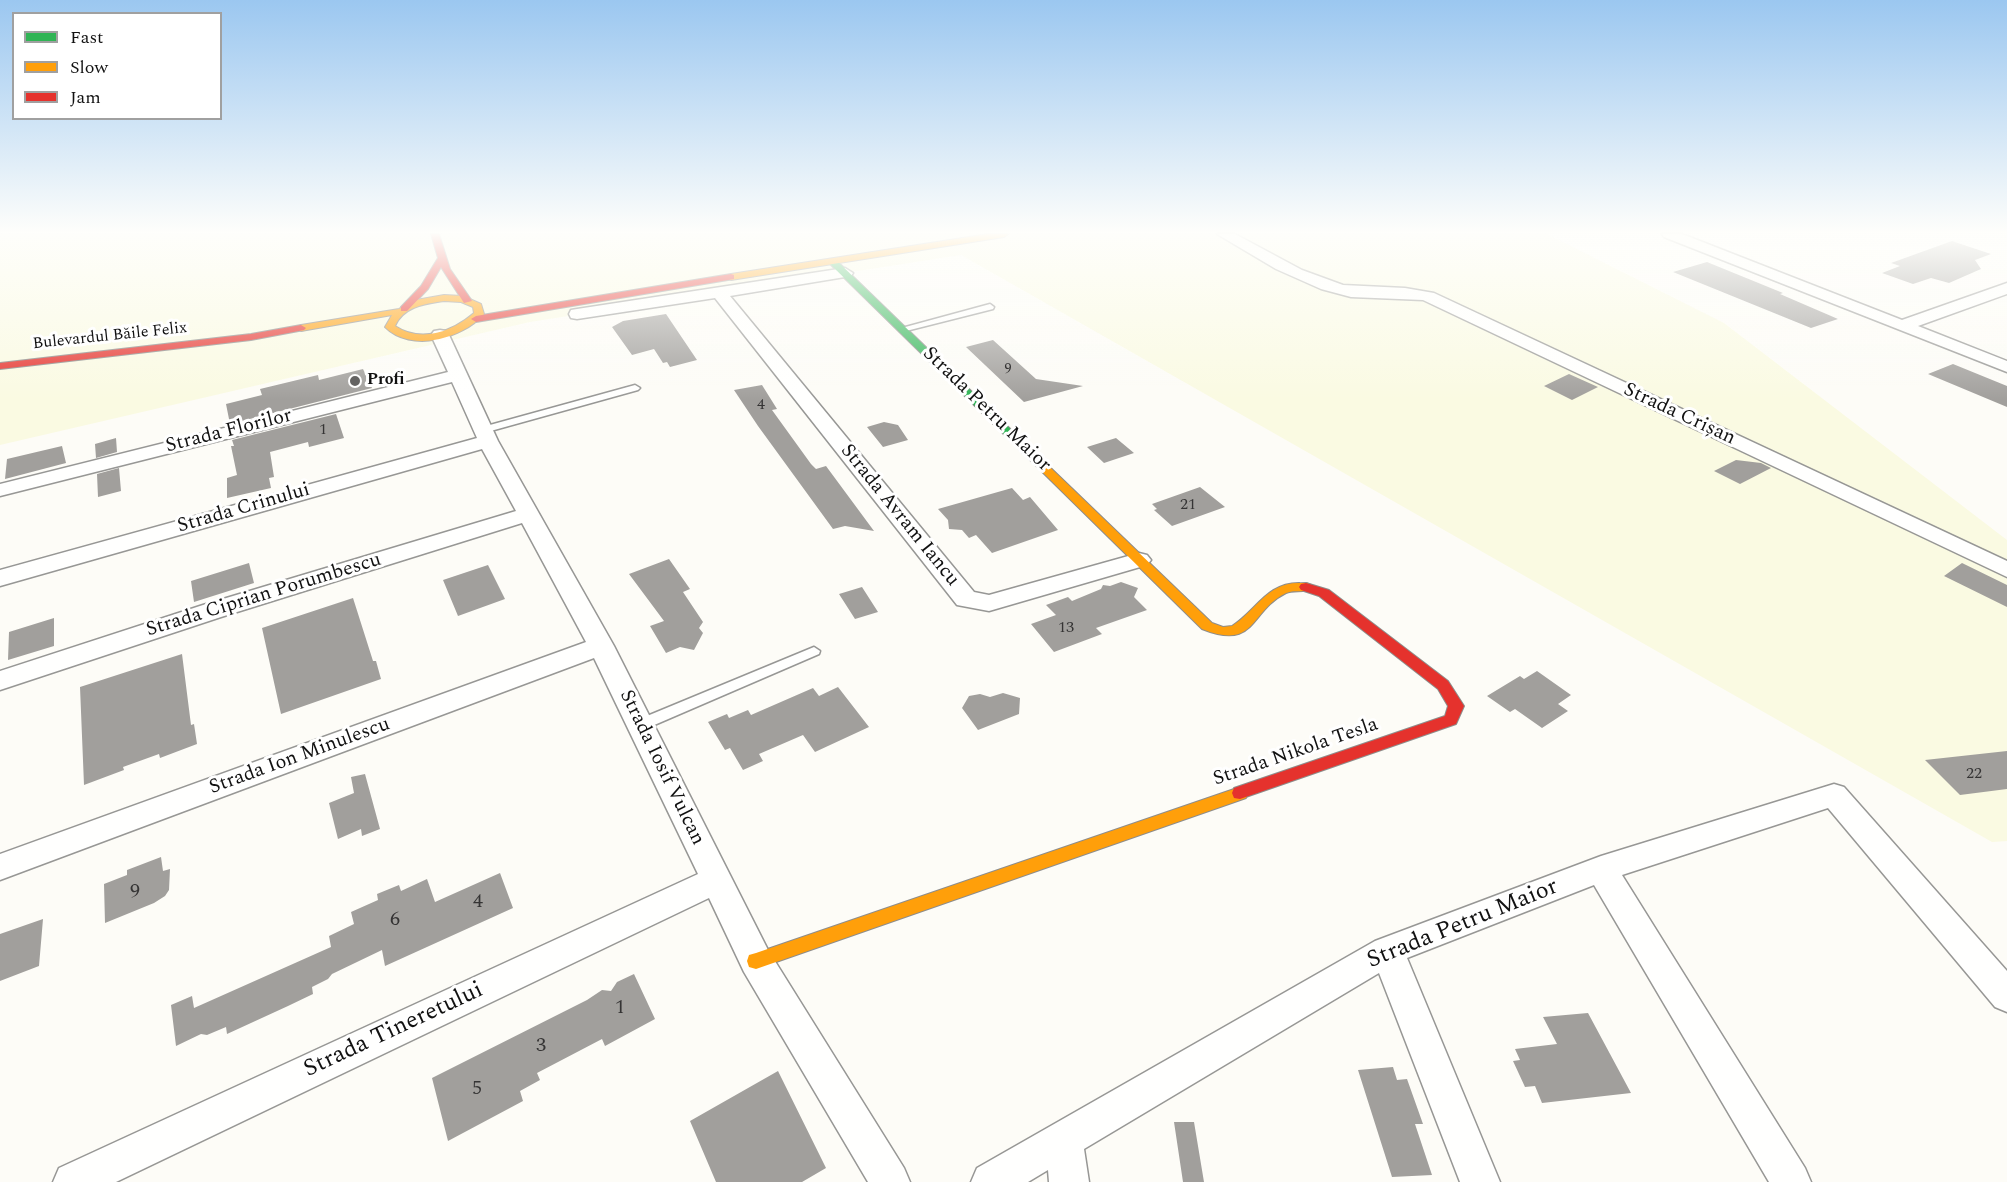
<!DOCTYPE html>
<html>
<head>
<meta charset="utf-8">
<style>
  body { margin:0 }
  #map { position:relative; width:2007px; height:1182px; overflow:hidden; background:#fdfcf7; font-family:Spectral,serif }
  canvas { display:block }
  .legend { position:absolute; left:12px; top:12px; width:210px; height:108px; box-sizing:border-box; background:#fff; border:2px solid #a0a0a0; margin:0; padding:8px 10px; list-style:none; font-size:18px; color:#111 }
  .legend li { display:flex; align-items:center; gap:12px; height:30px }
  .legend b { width:30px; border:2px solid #a0a0a0 }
</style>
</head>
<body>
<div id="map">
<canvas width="2007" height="1182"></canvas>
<ul class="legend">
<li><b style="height:8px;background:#30b455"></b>Fast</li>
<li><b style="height:8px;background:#ff9f0a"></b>Slow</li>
<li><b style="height:8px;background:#e5322d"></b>Jam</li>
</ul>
</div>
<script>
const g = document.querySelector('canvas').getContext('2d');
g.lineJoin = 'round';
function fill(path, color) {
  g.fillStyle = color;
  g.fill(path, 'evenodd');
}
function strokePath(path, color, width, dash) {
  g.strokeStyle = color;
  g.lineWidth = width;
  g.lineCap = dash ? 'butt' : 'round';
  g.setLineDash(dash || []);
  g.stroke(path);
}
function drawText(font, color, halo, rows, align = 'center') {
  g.font = font + ' Spectral,serif';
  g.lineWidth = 6;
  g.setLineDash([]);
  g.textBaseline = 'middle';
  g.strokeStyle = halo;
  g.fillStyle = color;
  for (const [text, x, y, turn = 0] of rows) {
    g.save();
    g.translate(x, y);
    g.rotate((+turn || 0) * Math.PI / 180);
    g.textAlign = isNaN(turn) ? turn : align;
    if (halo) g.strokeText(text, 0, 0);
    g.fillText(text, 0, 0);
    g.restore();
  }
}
fill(new Path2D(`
  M0,234H1547L1724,323L2007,540V841L1992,842L961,255L530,322L0,445Z`), '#fafae2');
fill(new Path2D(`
  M1952,241L1991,254L1975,260L1981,269L1949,283L1931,278L1913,284L1882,273L1900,266L1891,263Z
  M1707,262L1783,293L1780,294L1838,319L1811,328L1673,272Z
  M666,314L697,360L670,367L667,362L663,363L654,349L632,355L612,327L623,321Z
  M993,340L1036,379L1083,386L1024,402L966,347Z
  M1953,364L2007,386V407L1928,374Z
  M363,369L372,388L230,424L226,404L262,395L260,389L318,375L319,380Z
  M1569,374L1598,387L1572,400L1544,386Z
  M762,385L777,409L772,410L811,464L816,469L826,466L874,531L845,526L833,529L758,426L734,390Z
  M336,414L344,438L309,447L308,442L270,452L274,477L269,478L271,488L227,498V478L237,475L231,446H234L232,440Z
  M884,422L898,425L908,440L883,447L867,427Z
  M116,438L117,452L96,458L95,444Z
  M1116,438L1134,453L1104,463L1087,447Z
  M62,446L66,463L5,479L7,459Z
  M1736,460L1761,463L1771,468L1740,484L1714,471Z
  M119,468L121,491L98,497L97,474Z
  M1200,487L1225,507L1172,526L1154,510L1157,509L1152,504Z
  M1012,488L1023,500L1030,497L1058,530L992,553L976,535L969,538L962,530L949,529L948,520L938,509Z
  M669,559L690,589L683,592L703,622L699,628L703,633L694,650L680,647L666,653L650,626L664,621L629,574Z
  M249,563L254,583L194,602L191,581Z
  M1962,563L2007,585V607L1944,576Z
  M488,565L505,599L458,616L443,580Z
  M1121,582L1138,588L1134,597L1147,610L1096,628L1102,634L1054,652L1031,624L1056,615L1046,605L1068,597L1072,601L1101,589L1103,585L1110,586Z
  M862,587L878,612L855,619L839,594Z
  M353,598L373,661H376L381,679L281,714L262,628Z
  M54,618V646L8,660L9,632Z
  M182,654L191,725L194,724L197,744L160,758L159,754L123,767L124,770L84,785L80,687Z
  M1537,671L1571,695L1558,704L1568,711L1542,728L1515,709L1510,712L1487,696L1520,676L1524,679Z
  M838,687L869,727L815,752L803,735L759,754L763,761L743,770L730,748L725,750L708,722L727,714L729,718L748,710L751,715L813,688L819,696Z
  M1003,693L1020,698L1019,714L978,730L962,708L969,696L980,694L990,697Z
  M2007,751V789L1960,795L1925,760Z
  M365,774L380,829L362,836L361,829L338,839L329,803L354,793L351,777Z
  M161,857L163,871L170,869L169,890L165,896L154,903L105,923L104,884L127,875V870Z
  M500,873L513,908L385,966L382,950L332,974L328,979L312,987L313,994L288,1006L227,1034L226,1027L207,1035L201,1034L176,1046L171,1005L192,996L194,1008L331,947L329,936L354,924L351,912L378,900L377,894L399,885L401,891L427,879L435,902Z
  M43,919L39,966L0,981V934Z
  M634,974L655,1019L605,1046L602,1039L537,1073L540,1080L520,1091L523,1101L448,1141L432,1078L587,1000L602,990L611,991L617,982Z
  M1588,1013L1631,1093L1542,1103L1535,1086L1525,1087L1513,1061L1520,1060L1515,1049L1557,1044L1543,1017Z
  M1393,1067L1397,1080L1407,1079L1423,1124H1415L1432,1175L1392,1177L1358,1070Z
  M778,1071L826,1168L802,1182H716L690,1121Z
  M1174,1122H1194L1204,1182H1183Z`), '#a19f9c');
const lane = new Path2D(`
  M990,304L994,307L993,309L902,332L898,329Z
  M635,385L640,388L638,390L487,432H479L478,430L479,428Z
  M814,647L820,651L819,654L645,729H635L633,725L635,721Z`);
const street = new Path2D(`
  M1217,234H1235L1302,270L1343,285L1405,288L1434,293L2007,561V577L1423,300L1351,297L1321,289L1276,269Z
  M1662,234H1682L1902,320L2007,283V294L1918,326L2007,361V372L1664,237Z
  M845,268L853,273L851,276L730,296L974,592L989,595L1139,553L1147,555L1151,560L1147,565L989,611L957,605L715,298L577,319L571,318L569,314L571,310L577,309Z
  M440,330L446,331L449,335L498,441L614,646L768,950L904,1168L910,1182H868L744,972L709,898L116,1182H53L59,1168L698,874L594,658L0,880V854L586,642L522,523L221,617L0,690V671L203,605L516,511L482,449L0,586V570L477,438L452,382L0,496V484L448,372L431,335L434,331Z
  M1834,784L1844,787L2007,971V1012L1995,1007L1828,808L1622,875L1805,1168L1811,1182H1769L1594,885L1407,958L1500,1182H1460L1379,973L1084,1149L1089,1182H1049L1048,1170L1028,1182H971L977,1168L1375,941L1601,856Z`);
const fast = new Path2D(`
  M829,259H835L1032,450V454H1024L829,263Z`);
const slow = new Path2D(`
  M988,234H1008L1004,237L731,280L726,277L731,274Z
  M444,295L463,296L481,304L484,314C462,339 411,353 385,327L392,315L301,331L296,328L301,325L399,309L416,300ZM444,301L461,302L473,307L474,313C452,332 421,343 395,326C404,306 425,304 444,301Z
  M1028,449L1032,450L1212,623L1223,627L1232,626C1256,611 1267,582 1300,583C1306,583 1309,583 1313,587C1306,594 1295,589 1286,593C1249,611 1257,651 1202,629L1024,454V450Z
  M1240,787L1246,788L1248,793L1246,798L756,969L749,967L747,961L749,955L756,953Z`);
const jam = new Path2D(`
  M431,234H439L450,269L472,301L464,303L441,267L428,289L407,311H401V307L421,286L438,258Z
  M731,274L734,275V279L476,322L471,319L476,316Z
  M301,325L306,328L304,330L251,340L0,369V363L251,334Z
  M1306,583L1329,590L1448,681L1464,706L1456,724L1240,799L1234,798L1232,793L1234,788L1445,716L1448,706L1438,689L1319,596L1301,590L1299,587L1301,584Z`);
strokePath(lane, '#979795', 3);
strokePath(street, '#979795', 3);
strokePath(fast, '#8e8d8b', 2);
strokePath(slow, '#8e8d8b', 2);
strokePath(jam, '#8e8d8b', 2);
fill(lane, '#fffffe');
fill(street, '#fffffe');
fill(fast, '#30b455');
fill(slow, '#ff9f0a');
fill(jam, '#e5322d');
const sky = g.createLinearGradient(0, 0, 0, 400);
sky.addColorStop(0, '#9bc7f0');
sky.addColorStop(0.58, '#fefefb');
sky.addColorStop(1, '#fefefb00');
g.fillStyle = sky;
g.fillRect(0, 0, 2007, 400);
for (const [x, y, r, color] of [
  [355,381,6,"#646362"]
]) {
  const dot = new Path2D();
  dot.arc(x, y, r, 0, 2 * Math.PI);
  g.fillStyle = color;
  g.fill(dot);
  strokePath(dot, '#fff', 2);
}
drawText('14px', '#353434', null, [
  ["9",1008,370]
]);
drawText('16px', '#111', '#fff', [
  ["Bulevardul Băile Felix",110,337,-6]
]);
drawText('bold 16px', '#111', '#fff', [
  ["Profi",367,381]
], 'left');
drawText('16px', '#353434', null, [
  ["4",761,406],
  ["1",323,431],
  ["21",1188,506],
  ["13",1066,629],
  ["22",1974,775]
]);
drawText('20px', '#111', '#fff', [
  ["Strada Petru Maior",986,410,44],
  ["Strada Crișan",1679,415,25],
  ["Strada Florilor",229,432,-14],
  ["Strada Crinului",244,509,-16],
  ["Strada Avram Iancu",899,516,51],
  ["Strada Ciprian Porumbescu",264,596,-17],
  ["Strada Nikola Tesla",1296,753,-19],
  ["Strada Ion Minulescu",300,757,-20],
  ["Strada Iosif Vulcan",661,768,64]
]);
drawText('20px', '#353434', null, [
  ["9",135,893],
  ["4",478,903],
  ["6",395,921],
  ["1",620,1009],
  ["3",541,1047],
  ["5",477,1090]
]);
drawText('24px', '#111', '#fff', [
  ["Strada Petru Maior",1463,925,-22],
  ["Strada Tineretului",394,1031,-25]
]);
</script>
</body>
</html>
